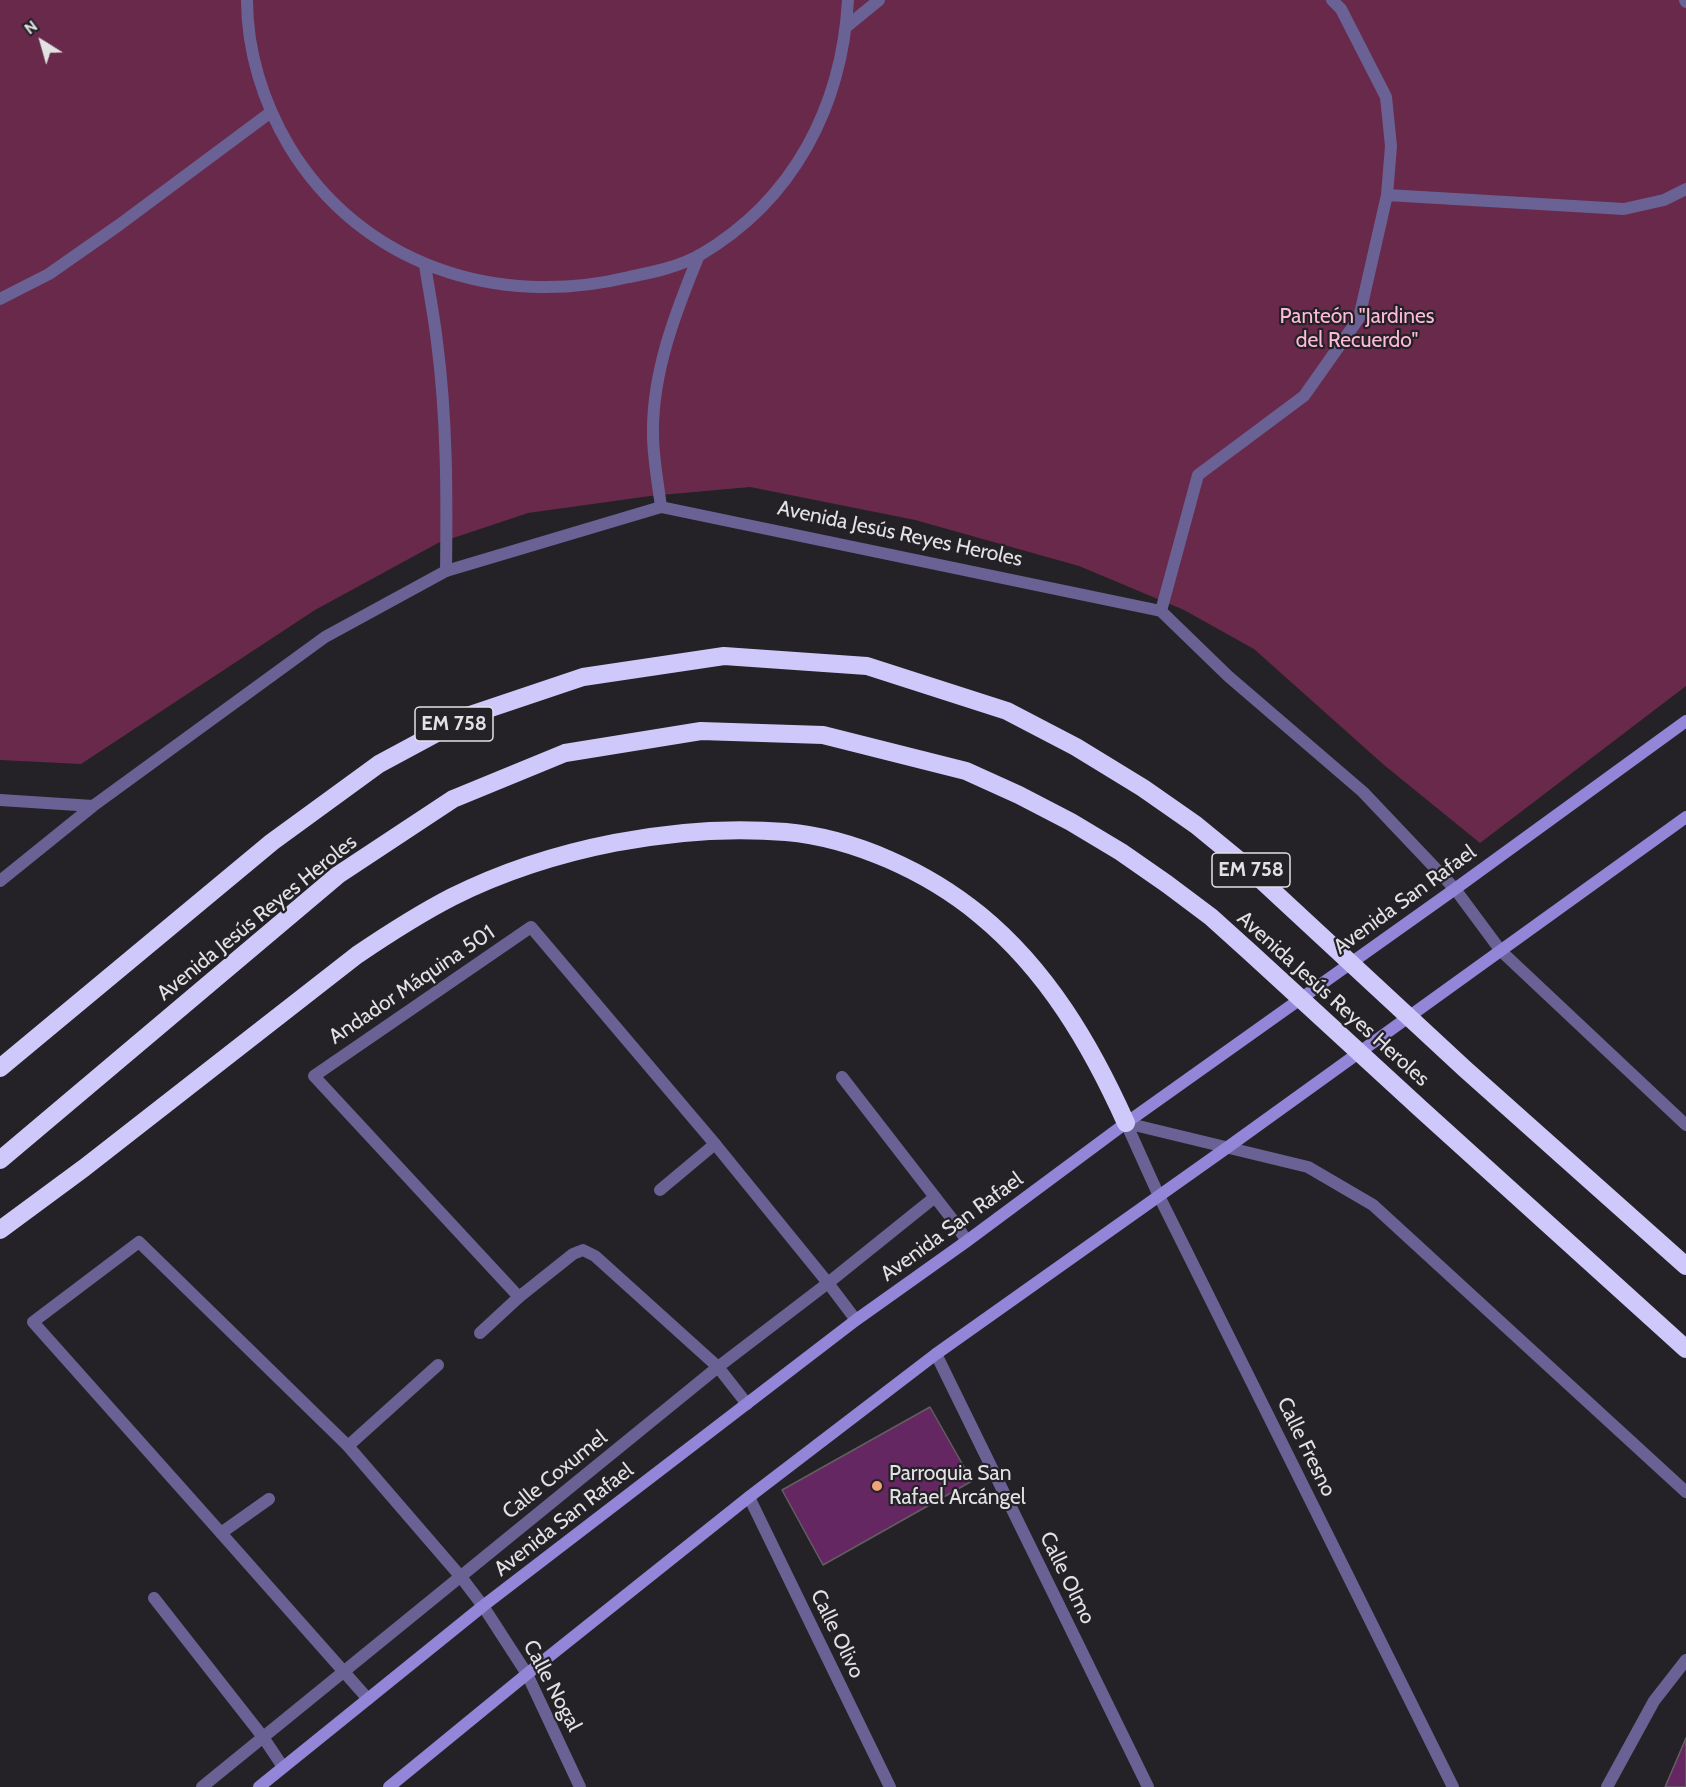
<!DOCTYPE html>
<html>
<head>
<meta charset="utf-8">
<style>
  body { margin:0 }
  #map { position:relative; width:1686px; height:1787px; overflow:hidden; background:#242226; font-family:Cabin,sans-serif }
  canvas { display:block }
  .north { position:absolute; left:12px; top:12px; width:60px; height:60px; -webkit-text-stroke:4px #242226; paint-order:stroke; rotate:323deg; font-size:16px; font-weight:700; line-height:24px; text-align:center; color:#e2e1e4 }
  .north::after { content:''; display:block; margin:auto; width:21px; height:27px; background:#e2e1e4; clip-path:polygon(50% 0,100% 100%,50% 72%,0 100%) }
</style>
</head>
<body>
<div id="map">
<canvas width="1686" height="1787"></canvas>
<div class="north">N</div>
</div>
<script>
const g = document.querySelector('canvas').getContext('2d');
g.lineJoin = 'round';
function fill(path, color) {
  g.fillStyle = color;
  g.fill(path, 'evenodd');
}
function strokePath(path, color, width, dash) {
  g.strokeStyle = color;
  g.lineWidth = width;
  g.lineCap = dash ? 'butt' : 'round';
  g.setLineDash(dash || []);
  g.stroke(path);
}
function drawText(font, color, halo, rows, align = 'center') {
  g.font = font + ' Cabin,sans-serif';
  g.lineWidth = 4.5;
  g.setLineDash([]);
  g.textBaseline = 'middle';
  g.strokeStyle = halo;
  g.fillStyle = color;
  for (const [text, x, y, turn = 0] of rows) {
    g.save();
    g.translate(x, y);
    g.rotate((+turn || 0) * Math.PI / 180);
    g.textAlign = isNaN(turn) ? turn : align;
    if (halo) g.strokeText(text, 0, 0);
    g.fillText(text, 0, 0);
    g.restore();
  }
}
fill(new Path2D(`
  M0,0H1686V686L1480,843L1384,765L1254,649L1184,610L1079,566L915,520L750,487L650,496L528,513L438,543L315,610L81,764L0,760Z`), '#69294b');
const building = new Path2D(`
  M930,1407L972,1481L823,1565L782,1490Z
  M1686,1738V1787H1665Z`);
fill(building, '#652761');
strokePath(building, '#625e61', 1.5);
strokePath(new Path2D(`
  M247,0C247,51 263,102 289,146C361,265 497,309 629,277C654,272 678,267 700,255C794,200 842,106 848,0
  M1685,0L1686,2
  M846,27L879,0
  M1387,195L1624,209L1664,200L1686,189
  M425,265C429,291 434,316 437,342C447,418 447,495 446,571
  M0,299L49,274L119,225L271,112
  M661,507C658,483 653,458 653,434C652,372 676,311 699,255
  M1161,611L1198,475L1304,396L1359,318L1387,195L1391,146L1386,97L1341,9L1332,0
  M842,1077L952,1219L967,1241
  M715,1144L828,1283L856,1320
  M519,1297L573,1254L583,1250L595,1256L718,1367L747,1404
  M438,1365L348,1446L461,1577L483,1606
  M221,1533L368,1699
  M154,1598L263,1737L283,1767`), '#6a6295', 12);
strokePath(new Path2D(`
  M0,800L93,806
  M0,881L93,806L325,637L446,571L661,507L1161,611L1228,676L1363,792L1455,889L1501,951L1686,1125
  M1126,1123L1159,1196L1453,1787
  M1126,1123L1308,1167L1373,1205L1686,1492
  M480,1333L519,1297L314,1076L531,927L715,1144L660,1190
  M936,1354L1148,1787
  M749,1497L890,1787
  M269,1499L221,1533L33,1322L139,1242L348,1446
  M483,1606L527,1674L580,1787
  M202,1787L718,1367L828,1283L935,1197
  M1607,1787L1654,1701L1686,1660`), '#6a6295', 12);
strokePath(new Path2D(`
  M259,1787L483,1606L856,1320L967,1241L1126,1123L1455,889L1686,721
  M389,1787L527,1674L749,1497L936,1354L1228,1147L1686,817`), '#9385d7', 12);
strokePath(new Path2D(`
  M0,1068L272,842L379,764L470,715L583,677L724,656L867,666L1007,711L1076,747L1143,788L1196,825L1246,866L1465,1069L1686,1266
  M0,1160L338,875L453,799L565,753L701,731L823,735L966,771L1019,795L1071,822L1121,852L1167,884L1211,917L1252,954L1422,1110L1686,1349
  M0,1230L84,1168L357,955C388,934 419,914 452,897C550,848 677,823 786,832C854,838 928,872 980,915C1047,970 1091,1045 1126,1123`), '#cfc8fb', 18);
for (const [x, y, r, color] of [
  [877,1486,6,"#f0a279"]
]) {
  const dot = new Path2D();
  dot.arc(x, y, r, 0, 2 * Math.PI);
  g.fillStyle = color;
  g.fill(dot);
  strokePath(dot, '#242226', 2);
}
for (const [x, y, w] of [
  [454,724,78],
  [1251,870,78]
]) {
  const box = new Path2D();
  box.roundRect(x - w / 2, y - 17, w, 34, 4.5);
  g.fillStyle = '#242226';
  g.fill(box);
  strokePath(box, '#e2e1e4', 1.5);
}
drawText('bold 20px', '#e2e1e4', null, [
  ["EM 758",454,724],
  ["EM 758",1251,870]
]);
drawText('21px', '#feb9d9', '#242226', [
  ["Panteón \"Jardines",1357,317],
  ["del Recuerdo\"",1357,341]
]);
drawText('21px', '#e2e1e4', '#242226', [
  ["Avenida Jesús Reyes Heroles",900,534,12],
  ["Avenida San Rafael",1405,900,-36],
  ["Avenida Jesús Reyes Heroles",257,918,-39],
  ["Andador Máquina 501",412,985,-34],
  ["Avenida Jesús Reyes Heroles",1333,999,42],
  ["Avenida San Rafael",952,1227,-36],
  ["Calle Fresno",1306,1447,64],
  ["Calle Coxumel",555,1475,-39],
  ["Avenida San Rafael",564,1520,-38],
  ["Calle Olmo",1067,1578,64],
  ["Calle Olivo",837,1634,64],
  ["Calle Nogal",552,1686,62]
]);
drawText('21px', '#e2e1e4', '#242226', [
  ["Parroquia San",889,1474],
  ["Rafael Arcángel",889,1498]
], 'left');
</script>
</body>
</html>
